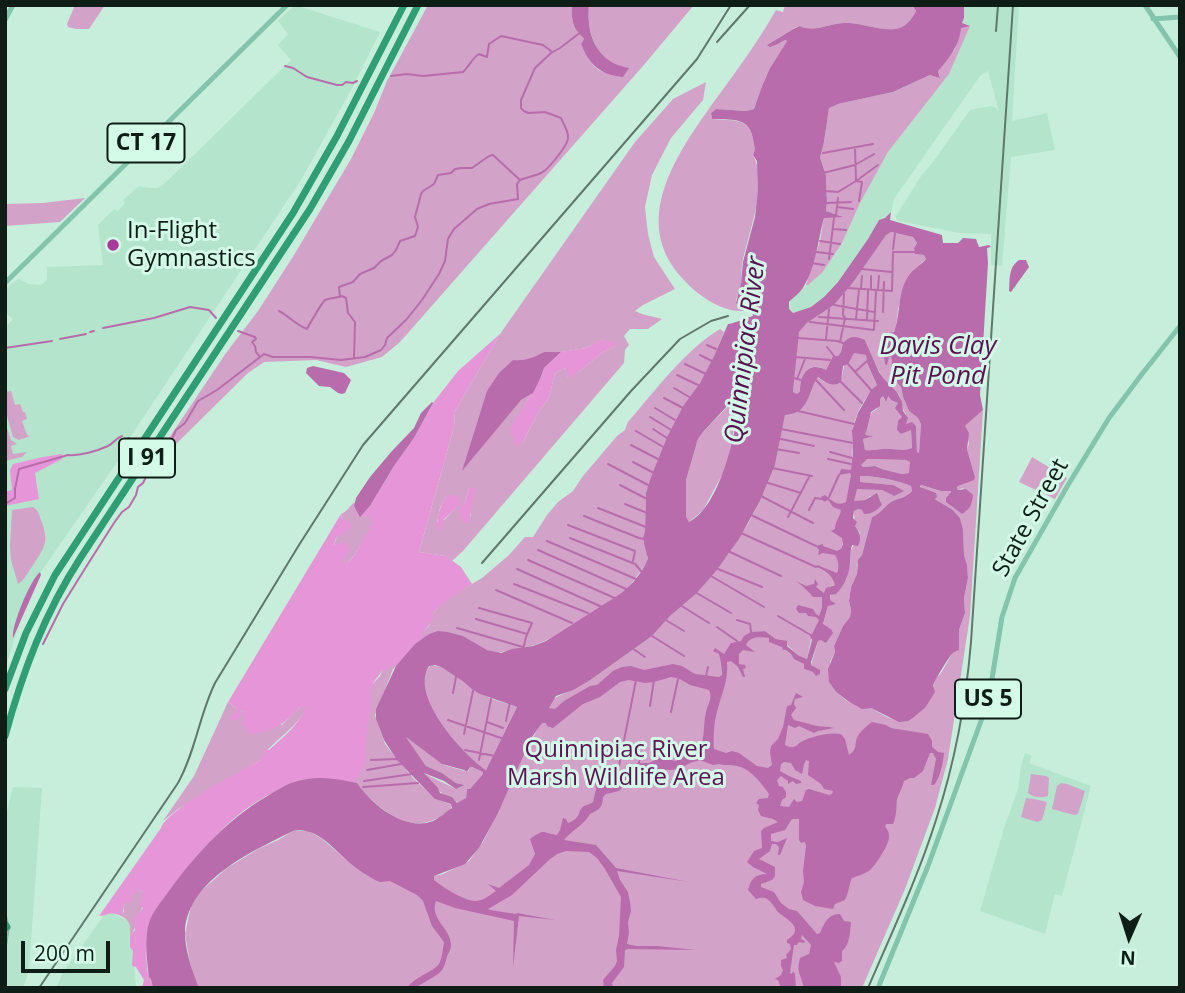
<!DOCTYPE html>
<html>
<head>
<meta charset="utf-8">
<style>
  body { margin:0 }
  #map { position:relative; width:1185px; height:993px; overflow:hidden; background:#c7eedb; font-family:"Open Sans",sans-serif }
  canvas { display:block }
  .frame { position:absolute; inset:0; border:7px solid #0e1d16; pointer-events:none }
  .north { position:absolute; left:1094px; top:902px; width:70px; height:70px; -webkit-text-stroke:5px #d4fbe8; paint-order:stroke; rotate:183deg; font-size:19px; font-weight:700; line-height:28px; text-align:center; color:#0e1d16 }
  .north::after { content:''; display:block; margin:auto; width:24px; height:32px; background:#0e1d16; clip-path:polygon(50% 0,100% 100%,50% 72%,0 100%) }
  .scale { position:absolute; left:21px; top:941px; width:89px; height:32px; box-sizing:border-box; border:4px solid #0e1d16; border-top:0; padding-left:9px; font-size:21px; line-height:24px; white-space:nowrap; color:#0e1d16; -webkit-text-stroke:5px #d4fbe8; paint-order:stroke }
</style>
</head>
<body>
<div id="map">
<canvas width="1185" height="993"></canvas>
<div class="frame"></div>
<div class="north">N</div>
<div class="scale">200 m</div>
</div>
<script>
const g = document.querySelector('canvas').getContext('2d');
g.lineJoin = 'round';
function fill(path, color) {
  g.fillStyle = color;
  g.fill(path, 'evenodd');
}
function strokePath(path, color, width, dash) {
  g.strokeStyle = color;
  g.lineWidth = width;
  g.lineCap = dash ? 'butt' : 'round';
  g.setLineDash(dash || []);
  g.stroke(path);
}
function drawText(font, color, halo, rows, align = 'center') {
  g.font = font + ' "Open Sans",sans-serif';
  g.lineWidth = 6;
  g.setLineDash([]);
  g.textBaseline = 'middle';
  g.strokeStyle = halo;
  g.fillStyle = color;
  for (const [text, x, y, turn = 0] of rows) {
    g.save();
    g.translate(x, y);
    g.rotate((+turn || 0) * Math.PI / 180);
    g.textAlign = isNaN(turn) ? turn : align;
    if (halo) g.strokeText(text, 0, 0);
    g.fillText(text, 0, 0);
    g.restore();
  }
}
fill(new Path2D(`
  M295,5L380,32L351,90L301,180L127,442L124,452L41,572L27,600L5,669V327L13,319L5,312V289L16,280L19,279L29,284L41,285L47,280V267L103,265L98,225L114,209L118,211L125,203L123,200L139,186L148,188H157L163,185L291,60L278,45L288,34L278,21Z
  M964,5H1019L1012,121L1047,113L1055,150L1011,157L1002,266L991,265V234L959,233L899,221L896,219V216L921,176L933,162L970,110L991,106L996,108L999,112L988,71L980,76L966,96L894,199L891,212L885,219L876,225L873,232L838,282L824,297L811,307L792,314L789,309L791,300L806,285H808L822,273L842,243L860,203L888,152L949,74L969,27L962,23L964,18Z
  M1025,753L1032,756L1029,763L1091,786L1062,896L1055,894L1045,934L980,911L1004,828L1018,789L1021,766Z
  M13,787L42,788L29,970L23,988H5V942H8L10,930L5,911V819Z
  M107,911L131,922L136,988H56L62,974Z`), '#b5e4cd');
fill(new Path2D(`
  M75,5H105L89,29H76L68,27L67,24Z
  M428,5H572C571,13 572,25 577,31C579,34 583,36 584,39L581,44C585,53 593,70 604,72C611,74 621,70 628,69C619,66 609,63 602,56C591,43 587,21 589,5H694L643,66L400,342L382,357L346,367L316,360L264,362L248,373L170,450L163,447L226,353L258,311L294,255L351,159L374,113L387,81Z
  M785,5H912L916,11C912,19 905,28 895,29C878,31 861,22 845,23C829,23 815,33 800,26L794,28L767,45L778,44L785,40L787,41L770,68L762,86L754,109L746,111L716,109L711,113L712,119C729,121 749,116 753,139C754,146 756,149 753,155C769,183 748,234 742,264C741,271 742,279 741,286C740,291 736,297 736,302C736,305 740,308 742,311C721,312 696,294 683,279C629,221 677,154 713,103C735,73 758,42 776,10L783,12Z
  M970,26L949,74L888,152L860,203L842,243L822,273L808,285H806L820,241L824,217L840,216L826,211L827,203L826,175L820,158L824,142L829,107L838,104L893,92L930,75L940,77L938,71L955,49L961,27Z
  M706,82L703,100L671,138L652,175L645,207L648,234L654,257L675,289L643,305L635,311L642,314L662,319L648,329H630L624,336L629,345L625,350L624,363L463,551L452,561L446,556L419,552L454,427L455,411L500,334L635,142L673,99ZM602,340L614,347C596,353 586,370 568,378L565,368L555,373L549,398L539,411L523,442L515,445L511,429L531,394L521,400L504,419L523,361L534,358L544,352H562L586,348ZM469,488L471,515L468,523L460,511L465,502ZM446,496L459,505L444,520L437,522L440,508Z
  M85,198L60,222L5,226V204L43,203Z
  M891,232L913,237L917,243L914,248L915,254L924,255L926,259L910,273L907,279L898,309L896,329L882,342L885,363L889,357H891L895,380L901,387L903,397L909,411L918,418L921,424L919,454L917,452L916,426L906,424V414C901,408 902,400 898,393C893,387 886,383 882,376C875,365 871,352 865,340L843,343L841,352L838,356H833L826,370C809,360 800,375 800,391L797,394L793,393L798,332L807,323L834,305L852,284L886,234Z
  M720,329L724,332L714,356L700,383L683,406L667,437L646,493L645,530L643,541L646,546L648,561L626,591L549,639L535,645L497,653L484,649L463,636L448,632L429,634L393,669L375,715L385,744L396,758L414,779L436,799L452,805L450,810C444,813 438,819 431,821C403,830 382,809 363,792L360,787L268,794L380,676L383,668L429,626L434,612L441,604L450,597L482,578L509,555L525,537H533L547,515L558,502L573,491L583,476L617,436L625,430L628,422C655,391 685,350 720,329Z
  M854,352L866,355L867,363L877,385C866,395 855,414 853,430C851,439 854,449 852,459L862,464L866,459L906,460L911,462L910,473L902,474L882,469L875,466L863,467L859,476C872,475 899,481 911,486L912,491C906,498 899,498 891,503C884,507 880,514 872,517L862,555L857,564V574L851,587L849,601L851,610L850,617L843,626L834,646L835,652L830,662L829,682L836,692L847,701L871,708L887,717L899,721L913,718L925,708L936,678L941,673L959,642V630L965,613L964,598L968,578L967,566L964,555L963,529L960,518L953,510L934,498L937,497L921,488V485L941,491H950L952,507L957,509L962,514L967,511L972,500L963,488L958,490L957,489L958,486L975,477L967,449L969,444L965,426L983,410L970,616L948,759L935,808L905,889L862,988H199L193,976L189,957L185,934L191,906L200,892L227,868L258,849L278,840L293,831H308L321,838L351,864L379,881L426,878L443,874L469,861L483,842L515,776L521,761L553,699L589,681L652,636L670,616L696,594L730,552L749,522L760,501L775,465L785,414C789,413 793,414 797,412C809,405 811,386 818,377L824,382L842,377L844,366ZM860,482L893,485L894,496L882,490L869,489ZM870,496L878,497L881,501L862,510L858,509L854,511L855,526L860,533L851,550L850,566L846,579L831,594L823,625L831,629L818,641L811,665L814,668H817L813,672L804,669V664C793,657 784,645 771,639C766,637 761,635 755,632L765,631L776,639L782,640L798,655L807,659L812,635L818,624H820L830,586L835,585L833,578L837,573L841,550L853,502L865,500Z
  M11,391L15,405L20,404L23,412H25L27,419L22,421L27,435L30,436L19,440L13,437L5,409V392Z
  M741,391L727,466L703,510L689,522L686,518L685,483L698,439L703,432L734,400Z
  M887,395L891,400L898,403L902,417L901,434L911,429L912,448C902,452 893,448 883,449C876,449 872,451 865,450L863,439L871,436L865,435C865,432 867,430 868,427C871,419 867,414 877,409L880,399L883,396L885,401Z
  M5,422L11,440L17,444L11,446L13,454L27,452L22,457L5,461Z
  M1032,457L1067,478L1055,499L1019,482Z
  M355,502L354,507L370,515L374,523L354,556L347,563H341L334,546L342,519L341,514C348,511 349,506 355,502Z
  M33,507C38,510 39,514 41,520C50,544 44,547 32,567C27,573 25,580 18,584L11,560L10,546L12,510Z
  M431,665L441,667L466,683L475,691L492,699L517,707L486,770C465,756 403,690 431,665Z
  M228,702L237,709V712L244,711L282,725L300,707H307C296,728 281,735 266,752C264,755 262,758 259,761L178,809L163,821L194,776Z
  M406,737L444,765L468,772L470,767H472L483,772V774L470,789H467L466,798L458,803C452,797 449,798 443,794C441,793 426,776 423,773L456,789L465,785L456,783L442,773L426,766Z
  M1031,774L1046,776L1049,778L1048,796C1041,798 1034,798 1028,793Z
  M1061,783L1067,784L1085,791L1078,814L1074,815L1052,809L1057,786Z
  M1026,798L1034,799L1047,802L1042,820L1037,822L1021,817Z
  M141,890L143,892C144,906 142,908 137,920C134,927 135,931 130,936C131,924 130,920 119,915L124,912V904L135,892Z`), '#d3a2c9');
fill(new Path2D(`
  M500,334L455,411L454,427L419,552L446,556L461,567L472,584C458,593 445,600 434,612L433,620L424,631L422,638L396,666L392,665L389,669H383C380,675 374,680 371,687C369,692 371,697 371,703C371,712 368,721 367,730C364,754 370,761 355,782C335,780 317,775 296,781C287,784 280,788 272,793C231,814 203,848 175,884C166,897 153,910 149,925C145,936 146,961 148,973C149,978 152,982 153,988H142L144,980L136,967L132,966L133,951L130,947V936L135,930L133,921L143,908L140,905L143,892L141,890L133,894L131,901L124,904C123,923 118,911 108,914C105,915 102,916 99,916L161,828C168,809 238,773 259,761L265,753L263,749L269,750C283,737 299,725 306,707H300C285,724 273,732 250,734L244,725V711H242L239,719L231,720V716L237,712V709L228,702L341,514L342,519L351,523V528L336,538L334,545L345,542L349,551L342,562L347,563L354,556L373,523L370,515L360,517L370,506L394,466L414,438L433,403L458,371Z
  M601,340L616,342L614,347C596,353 585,370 568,379L565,368L555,373L549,398L539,411L523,442L515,446L510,429L540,379L544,368L561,352L586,348Z
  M62,454V459L35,473L39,499L5,506V492L12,490L10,470L13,464L43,457Z
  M469,488H475L469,524L464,523L459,511L465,502Z
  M453,495L459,497L460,505L444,519L441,530H438C436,517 440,507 446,496Z`), '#e696d8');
fill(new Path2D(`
  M572,5H589C586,35 597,63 629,68L623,77C601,75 589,65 581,44L584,39C582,36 579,34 577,31C572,25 571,13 572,5Z
  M912,5H964V18L962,23L970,26L961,28C960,44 949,59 938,71L940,78L930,75L893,92L838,104L829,108L824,142L820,158L826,175L827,203L826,211L843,217L824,218C818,239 816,267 804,286C801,292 794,297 789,302V309L793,313L811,307L824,297L838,282L868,239L879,220L885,218L891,212L890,220L942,235L943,243H958L963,238L976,239L979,247L989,245L991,247L987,248L988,263L980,395L983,410L965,426L969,433L967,449L975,477L974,480L958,486L957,488L958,490L966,489L973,495C972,504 970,510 962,514L946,502V498L951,492L950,491H941L921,485L920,487L936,493L937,497L935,499L953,510L960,518L963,529L964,555L967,565L968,578L964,598L965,613L959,630V650C957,651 955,651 953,653C950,655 934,681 933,686L935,692L925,708L913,718L908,721L899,722L871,708L862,709L848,701L836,692L829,682L828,669L835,652L834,646L843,626L850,617L851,610L849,601L851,587L857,574L858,560L862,555L872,517C880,514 884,507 891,502C899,498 906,498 912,491L911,486C900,481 872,475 860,476V482L893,485L904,491L894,496L882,490L857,489L854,501L865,500L877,493L882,505C876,511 872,514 864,514L862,510L858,509L854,511L853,518L857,522L855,526C860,533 862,538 858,546L852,545C850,551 851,556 850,563C850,573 843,588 836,594L830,595V600L836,604L828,606L823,624L831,629L833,633L826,643L821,640L818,641L811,662V665L820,670V674L816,676L813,672L804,669V664L794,659L791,654L786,650H783L782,647L769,642V638C760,637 750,636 746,645L755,652L743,650L739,654V664L745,665L746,668L743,669L745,677H743L738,667L731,661L727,662C729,681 720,697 716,716C714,725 713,740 714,749L726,753L732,751L739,753L757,766L768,768L772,765L770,752L771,746L778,739L783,727L787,706L791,705L796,693L803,697L795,699L794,704L796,708L791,715L794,720C802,722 809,724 817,726C823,727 828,726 834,728L818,731L814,733L799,726L795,728L788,725L785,745C787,746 789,747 791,747C796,748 797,744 801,742C812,736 829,732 841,734L845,739L849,755C859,748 853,743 859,734C862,730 868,725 872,722L886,725L891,728L928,734L932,741V747L938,752L944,753C943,763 940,778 934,785H931L936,759L933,753H930L923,771L914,778H910L904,781C903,787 899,793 897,799C896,808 897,815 893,824H886L885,826C888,831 889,831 889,837C889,845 875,866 869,871C864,874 857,876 852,878C849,884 849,892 845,900L835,904L833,909L815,906L803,900L801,892L804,882L803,871L806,846L805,842L801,843L799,840V819H792L785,830L771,834V841L778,842L787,838L780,855H778L779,847L776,844H772L770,851L759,859L775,867V876L772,880L761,884V887L774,892L781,903L789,909L797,911L817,934L820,933C824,923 829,913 840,914L844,921L851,922C850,932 850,945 842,951V961L839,963L834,962L841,977V986L838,988H804C801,974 796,973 800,958L809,954L811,945L802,935L801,939L805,941L804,943L799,942L797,945H794L790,973L792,974L793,971L795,974L796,988H781L778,980L775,979L781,975L783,970L781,966V960L787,958L786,955L791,949L790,944L787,943V940C806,928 787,920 778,912C775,908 771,901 767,899C764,897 759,898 756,899L748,890C751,879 755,874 767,874L753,867L747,862L754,851L762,848L761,831L764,828L778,822L773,819L761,816L758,810L759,805L756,803L759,799L768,798L769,794C761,783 751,769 737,766C730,764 725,766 719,764L713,765L700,760L690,763L679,769L671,770L658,769L652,773L640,774L631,778L619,791L606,794L603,797C603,807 599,810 590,814C583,826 572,830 564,840L596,845L616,868L689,882L617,871L620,880L628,892L630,902L631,911L628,922L629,933L627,944L636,946H657L696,950L628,949L625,950L624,967L612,983L613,988H604L603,980L615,966L617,961L616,950L619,936L621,897L605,869L597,858L589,852L566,851L557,854L549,860L512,895L488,909L490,910L516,914L517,913L555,920L519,916L513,968L514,921L455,908L436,901C429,919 452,929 451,946C450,952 449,951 447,957C443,970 444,970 432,978C423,983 417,988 407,988C416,976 433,972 439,964C442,959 443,948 444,942L432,926L423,901L417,895L390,881L380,882L375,880C367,875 358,870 351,864C334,850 317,826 293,831C253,851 189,879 185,930C184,947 192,971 199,988H153L151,980L149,977C147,961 144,938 149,923C152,912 162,901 169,891C198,851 231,816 274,792C282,787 289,783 298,781C318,775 338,779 357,783C371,804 405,832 433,821C439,818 446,812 452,808L451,804L435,799L397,760L384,740L376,719V709L396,666L415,644L429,634L438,631L448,632L463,636L487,650L501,653L512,649L533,646L546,641L617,596C630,588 642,573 648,559L643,539L645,530L646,493L650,480L667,437L683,406L700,383L714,356L728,324C737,323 744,318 753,316L752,311H742L736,303L741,284L743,262L755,217L758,190L757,161L753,155C756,149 754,146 753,139C749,116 730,120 712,119L711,113L716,109L746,111L754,109L762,86L770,68L787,41L785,40L778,44L770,47L767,45L793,29L800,26C815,33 829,23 845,23C861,22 878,31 895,29C905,28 912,19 916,11ZM891,232L913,237L917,243L914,248L915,254L924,255L926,259C921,265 913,269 909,275C897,292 901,315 894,332L884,334L882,342L885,364L887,365L889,357H891L895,380L901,387L903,397L909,411L918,418L921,424L919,453L917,452L916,426L912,422L906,424L908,418L903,411L902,402L897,392L884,379L879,372L865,340C855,336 851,335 843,343L841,352L838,356H833L826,370C809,361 800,374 800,391L797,394L793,392L799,332L807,323L834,305L852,284L886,235ZM854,353L866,355L867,363L877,385L871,390L858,413L852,431L853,453L851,470L841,469L839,475L850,473L851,475L846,502C838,507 831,500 825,495L821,497L824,502L828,500L833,507L841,510C840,517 835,521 835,529L831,531L842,538L843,544L841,549L837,551L823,546V544L816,546L819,550L818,555L823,553L835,555C839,562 839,566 837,573L817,565L816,567C825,569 833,576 835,585L826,588L824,593L816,587L818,584L815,579L814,584L806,586L796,581C803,586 808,591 813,597H822V608L819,616L816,614L813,609L798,605L796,609L799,613H806L808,616L816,617L819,620L812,634H809L812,640L807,659L798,655L787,646V641L776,639L765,631L751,632L744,636L741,641L731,643L724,654L715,648L713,651L719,654C720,656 723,673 722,675L719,677L695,674L682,666L673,664L644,670L631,666L622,667L613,671L597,685L590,686L564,701L555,709L549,708L556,696L573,690L589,681L652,636L670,616L696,594L716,571L739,539L760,501L775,465L785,415C789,414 793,414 797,412C809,406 811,386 818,377C825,382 832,388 841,382L843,366L848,364ZM741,391C737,426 723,504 689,522L686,517V480L698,439L703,432ZM888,396L891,400L898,403L895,408L902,417L898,421L897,430L901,434L911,430L912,448C902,452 893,448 883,449C877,449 872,451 865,450L863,439L873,436L865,435L868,426L871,412L880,406V399L883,396L886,402ZM867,459L906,460L910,462L909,473L902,474L882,469L875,466L863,467L861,465ZM435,665L441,667L464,682L473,690L480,694L517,707L486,770C463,754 409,696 429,666ZM671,677L678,678L690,685L709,690C713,698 708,703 706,712C703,725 705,740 699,752L680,758L676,761L660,758L649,763H640L641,754C639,761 636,770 627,769C620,782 610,787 595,783L596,789L593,802C592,803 585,806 584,806C576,812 583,817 568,823L566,819L563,818L560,830L557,835C541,833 546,828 530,839L535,854L529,865L499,888L488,884L496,891C490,895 483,901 475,901C463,900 444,888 434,880V876L465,864L479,848L498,813L532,737L542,723H546L547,726L553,728L583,704L600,697L620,682L629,680L645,683L654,682ZM406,737L442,764L464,770L467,772L470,767H472L483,772V774L470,789H467L466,798L457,803L452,797L440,793L438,788L424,773L444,781L456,789L465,785L456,783L442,773L426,766ZM806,760L809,761L808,775L821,784L824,789L833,791L832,794L829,795L809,789L806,790L802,801L797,802L794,799L789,807L780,806L782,800L786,797V792L783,787L779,786L777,780L781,776L788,781V784L793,781L796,784L801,783V781C794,778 786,775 780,771L781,764L784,762L791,763L795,770L802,774L804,764Z
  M1019,260H1026L1029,267L1011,292L1009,291C1010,279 1008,268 1019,260Z
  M544,352H561L544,368L540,379L533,393L521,400L462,471L487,391L499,373L513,360C525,361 533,358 544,352Z
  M313,366L344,373L351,380L345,393L342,394L338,393L330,387L319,386L306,373L307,368Z
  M432,402L433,403L414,438L394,466L370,506L360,517L354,506L356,498L370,477L392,451L414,428L421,413Z
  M40,572L41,575L13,638C11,627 30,580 40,572Z`), '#b86cac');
strokePath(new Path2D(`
  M285,66L293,68L307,77L337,85H342L346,82L353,83L357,81
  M391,76L407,74L423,76L463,72C469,67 472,58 479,54L487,57L489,44L501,36L543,45L551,51
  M855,147L856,180
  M823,153L873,144
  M823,173L855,165L874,154
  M856,181L878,165
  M825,191L838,192L856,181L862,182L859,201
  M827,203L851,202
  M837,207L853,209
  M834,215H836L838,198
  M833,229L846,230
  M820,241L840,244
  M893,249L895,233
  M816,252L833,254
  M829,259L834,218
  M811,263L824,265
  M862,269L891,272
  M848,288L892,291L893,252H915
  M861,289L862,276
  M871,289V276
  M878,289L879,276
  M340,297L339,287L353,282L360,274L374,268L381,261L392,255L396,250L400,241L415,236L418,227L415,217L421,194L423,191L434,184L438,175L451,173L455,169L461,168H472L489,156L493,155L520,180
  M834,305L874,312
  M279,311C290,317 296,325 307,329C309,325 323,301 325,300C330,298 337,298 342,296L346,298L348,313L355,322L354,358
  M883,312L884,282
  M819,317L878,321
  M856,319L859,289
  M867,319L868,290
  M810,322L874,330L876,291
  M103,328L154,318L190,307L209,310L216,318
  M238,331L255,337L256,339L252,342L255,346L256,352L260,357
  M90,332L94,331
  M798,338L837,341L843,343
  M60,339L86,334
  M826,339L829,309
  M840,342L845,318L843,315L844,294
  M707,345L716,349
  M827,347L834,356
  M5,348L52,341
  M700,355L712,361
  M795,357L830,360
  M685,364L706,374
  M848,364L871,390
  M856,371L867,361
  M677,375L698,385
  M794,378L801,380
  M797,379L805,359
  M815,379L844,410
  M841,382L862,403
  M674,388L691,398
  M664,398L685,409
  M655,408L675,420
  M798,411L854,424
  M650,417L673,431
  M653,429L667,438
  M781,429L853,443
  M636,431L665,448
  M128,438L134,441
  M781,439L814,446
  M631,445L658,459
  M776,449L799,453
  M830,452L852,458
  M828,459L851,464
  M633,462L654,473
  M608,464L648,485
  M772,468L812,476
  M765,482L801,493
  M620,485L647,499
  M761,496L813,523
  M829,497L839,475
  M5,504L15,498V489L19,469L68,455C80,456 97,451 108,446C114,443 116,438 122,436
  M625,504L647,513
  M598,508L646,527
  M809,510L815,498L822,499
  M751,515L816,546
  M584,516L639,538L645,539
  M788,517L809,477
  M568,525L635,551L633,561
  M741,533L816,567
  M570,538L635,564L641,571
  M547,541L636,579
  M538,550L626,589
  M728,551L781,576
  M528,560L617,599
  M517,569L602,607
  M718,569L762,587
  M711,576L764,607
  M514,584L588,613
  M496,590L572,623
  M695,592L731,613
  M680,605L709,623
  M479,608L532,623L526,637L523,650
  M778,616L809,634
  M476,619L527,634
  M664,619L684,631
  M737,620L750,624L751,632
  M717,627L737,641
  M457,628L523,647
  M652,636L684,656
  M43,644L63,604L86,567L114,523L122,512L129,507L136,495L138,487L143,483L147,475L168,448L176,430L185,423L198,401L217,390L264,354L273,357H310L341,360L365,357L381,350L385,345L387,338L406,320L422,300L439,274L445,261L448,239L454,229L477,209L489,204L518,199L517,184L520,180C527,177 535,176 541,173C548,170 568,145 568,138C569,131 563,124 561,118L545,112L528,113L524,111L521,108V100L535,68L551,53L560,48L581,32
  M632,648L645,657
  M706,676L708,667
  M453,693L456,677
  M650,706L654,680
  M671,712L678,679
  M448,720L504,739
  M506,721L510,702
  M487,722L503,728
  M464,734L473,691
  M465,750L495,756
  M371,760L398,759
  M479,760L491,699
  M367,770L401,764
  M364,781L412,774
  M616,781L636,680
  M363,787L418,783`), '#b86cac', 2);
strokePath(new Path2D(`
  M1145,5L1180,57
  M1153,19L1180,17
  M5,20L13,5
  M5,283L287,5
  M5,917L7,931L5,943
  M878,988L928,866L985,710L990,691L1002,617L1015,578L1068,485L1109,418L1142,374L1180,326`), '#82c5ac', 5);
strokePath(new Path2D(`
  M5,689L26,633L55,575L293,213L337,136L404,5
  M5,736C23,671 44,614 81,557L310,209L349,141L418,5
  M5,924L7,927`), '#2f9e75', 7);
strokePath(new Path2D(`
  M996,31L998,5
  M717,42L750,5
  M482,563L631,391L680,339L711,321L728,316
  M39,988L178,783C196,750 199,716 215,683L299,545L363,445L697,59L731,5
  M868,988C892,932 918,877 936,820C955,762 966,702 971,642L1013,5`), '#5e786b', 2);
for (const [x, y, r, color] of [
  [113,245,7,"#a83b9a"]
]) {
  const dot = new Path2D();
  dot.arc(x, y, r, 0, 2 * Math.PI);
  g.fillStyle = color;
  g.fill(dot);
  strokePath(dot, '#d4fbe8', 2.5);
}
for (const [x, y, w] of [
  [146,143,77],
  [147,458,56],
  [988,699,66]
]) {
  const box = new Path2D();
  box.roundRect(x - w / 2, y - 19.5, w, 39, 5);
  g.fillStyle = '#d4fbe8';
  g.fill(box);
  strokePath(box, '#0e1d16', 2);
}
drawText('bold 23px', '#0e1d16', null, [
  ["CT 17",146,143],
  ["I 91",147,458],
  ["US 5",988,699]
]);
drawText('24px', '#0e1d16', '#d4fbe8', [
  ["In-Flight",127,231],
  ["Gymnastics",127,259]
], 'left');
drawText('24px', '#0e1d16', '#d4fbe8', [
  ["State Street",1031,518,-61]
]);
drawText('24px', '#5a1452', '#d4fbe8', [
  ["Quinnipiac River",616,750],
  ["Marsh Wildlife Area",616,778]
]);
drawText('italic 26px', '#57114f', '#d4fbe8', [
  ["Davis Clay",938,347],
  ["Pit Pond",938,377],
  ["Quinnipiac River",746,350,-83]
]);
</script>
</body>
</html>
